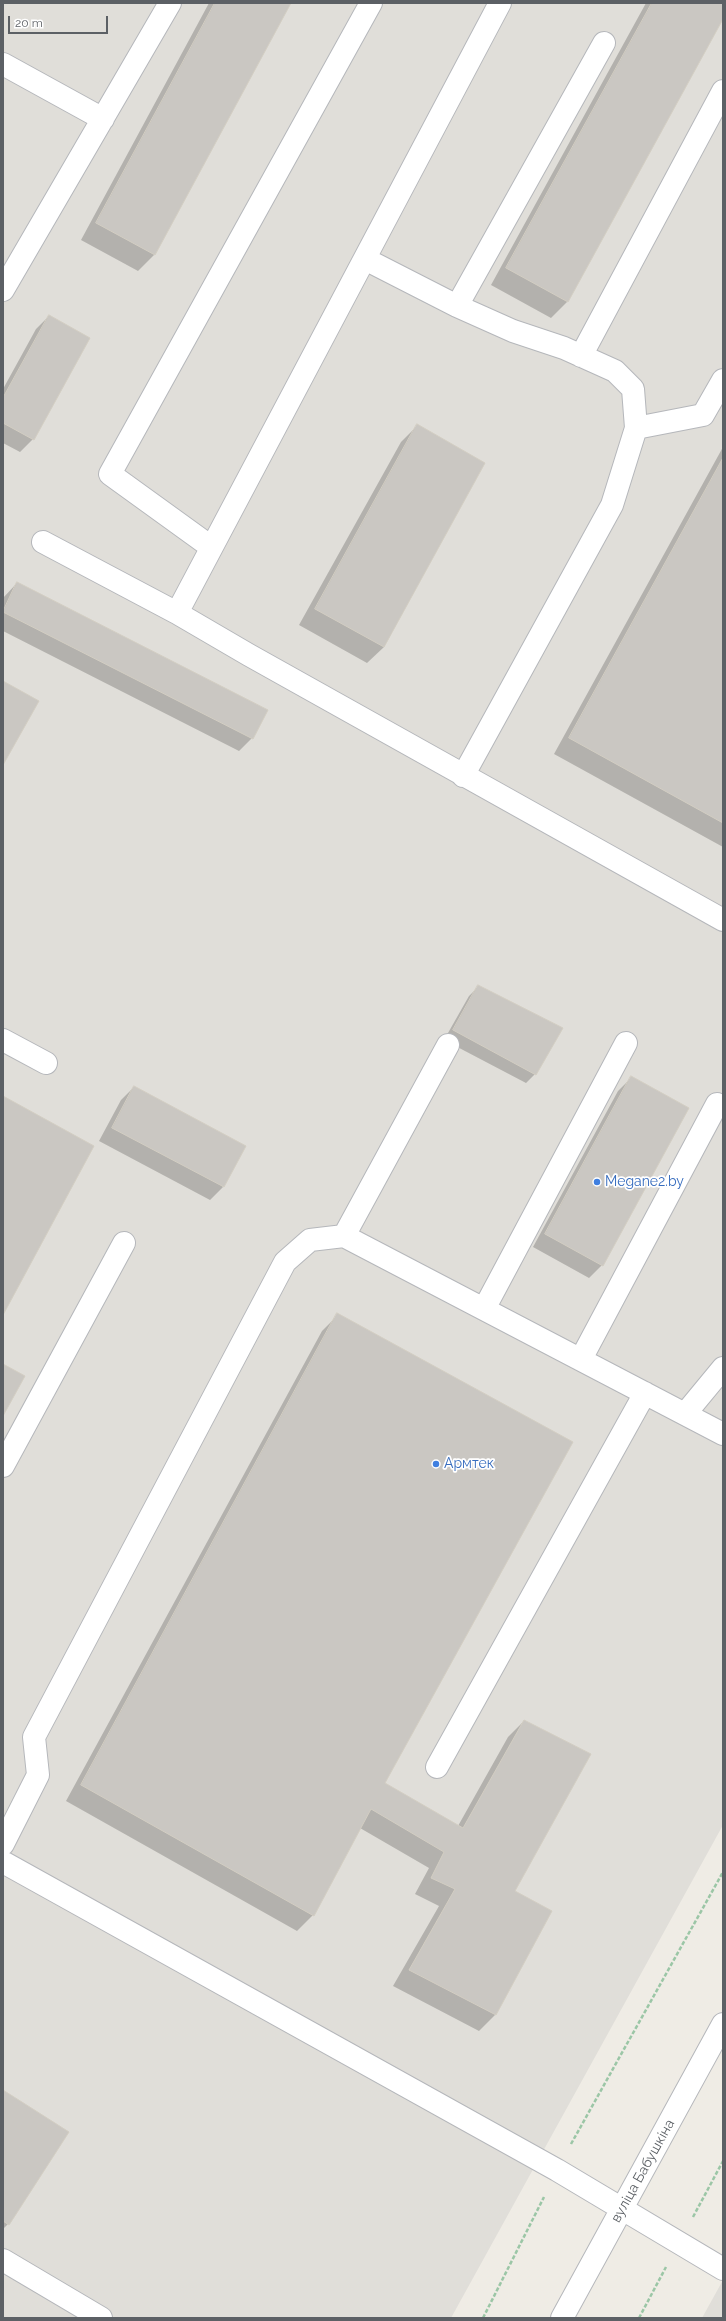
<!DOCTYPE html>
<html>
<head>
<meta charset="utf-8">
<style>
  body { margin:0 }
  #map { position:relative; width:726px; height:2321px; overflow:hidden; background:#efece5; font-family:Raleway,sans-serif }
  canvas { display:block }
  .frame { position:absolute; inset:0; border:4px solid #5c6065; pointer-events:none }
  .scale { position:absolute; left:8px; top:16px; width:100px; height:18px; box-sizing:border-box; border:2px solid #5c6065; border-top:0; padding-left:5px; font-size:12px; line-height:14px; white-space:nowrap; color:#5c6065; -webkit-text-stroke:3px #fff; paint-order:stroke }
</style>
</head>
<body>
<div id="map">
<canvas width="726" height="2321"></canvas>
<div class="frame"></div>
<div class="scale">20 m</div>
</div>
<script>
const g = document.querySelector('canvas').getContext('2d');
g.lineJoin = 'round';
function fill(path, color) {
  g.fillStyle = color;
  g.fill(path, 'evenodd');
}
function strokePath(path, color, width, dash) {
  g.strokeStyle = color;
  g.lineWidth = width;
  g.lineCap = dash ? 'butt' : 'round';
  g.setLineDash(dash || []);
  g.stroke(path);
}
function drawText(font, color, halo, rows, align = 'center') {
  g.font = font + ' Raleway,sans-serif';
  g.lineWidth = 3.5;
  g.setLineDash([]);
  g.textBaseline = 'middle';
  g.strokeStyle = halo;
  g.fillStyle = color;
  for (const [text, x, y, turn = 0] of rows) {
    g.save();
    g.translate(x, y);
    g.rotate((+turn || 0) * Math.PI / 180);
    g.textAlign = isNaN(turn) ? turn : align;
    if (halo) g.strokeText(text, 0, 0);
    g.fillText(text, 0, 0);
    g.restore();
  }
}
fill(new Path2D(`
  M3,3H723V1825L451,2318H3Z
  M723,2280V2318H702Z`), '#e0ded9');
fill(new Path2D(`
  M209,3H290L154,255L138,271L81,240Z
  M646,3H723V17L567,302L551,318L491,285Z
  M49,316L33,439L20,452L3,443V389L36,329Z
  M417,426L484,463L384,647L367,663L299,625L401,442Z
  M723,447V847L554,754Z
  M17,583L266,710L252,738L239,751L3,631V598Z
  M478,987L535,1074L526,1083L444,1040L469,996Z
  M631,1078L602,1265L589,1278L533,1247L618,1091Z
  M134,1087L223,1187L210,1200L99,1141L121,1100Z
  M338,1315L383,1784L458,1826L508,1737L524,1721L514,1891L495,2015L479,2031L393,1986L439,1906L415,1894L429,1868L360,1828L313,1915L297,1931L66,1801L322,1331Z
  M3,2091L8,2224L3,2229Z`), '#0003');
const building = new Path2D(`
  M215,3H291L155,255L96,223Z
  M652,3H723V19L568,302L506,268Z
  M49,315L90,338L34,440L3,423V398Z
  M417,424L485,463L384,647L315,609Z
  M723,458V823L569,738Z
  M17,582L268,710L253,739L3,612Z
  M3,681L39,701L3,765Z
  M478,985L563,1028L536,1075L453,1030Z
  M631,1076L689,1108L603,1266L545,1234Z
  M134,1086L246,1146L224,1187L112,1128Z
  M3,1096L94,1146L3,1315Z
  M337,1313L573,1442L385,1783L463,1828L524,1720L591,1754L515,1891L552,1911L496,2015L409,1970L455,1889L431,1878L444,1852L371,1809L314,1916L81,1785Z
  M3,1364L25,1376L3,1416Z
  M3,2090L69,2132L9,2225L3,2221Z`);
fill(building, '#cac7c2');
strokePath(building, '#d3cec3', 1);
const minor = new Path2D(`
  M500,3L177,613L249,655L723,920
  M3,64L103,119
  M365,259L457,306L513,331L564,348L615,371L633,389L636,428L612,505L463,776
  M3,290L170,3
  M457,306L604,43
  M581,356L723,91
  M636,428L703,415L723,380
  M43,542L177,613
  M211,547L110,474L371,3
  M3,1040L46,1063
  M344,1236L448,1045
  M484,1309L626,1043
  M581,1359L717,1104
  M685,1414L723,1368
  M3,1466L124,1243
  M437,1767L645,1393
  M3,1844L38,1775L34,1737L285,1262L310,1240L344,1236L723,1434
  M3,1862L557,2170L723,2269
  M3,2260L101,2318
  M562,2318L723,2024`);
strokePath(minor, '#b5b7bb', 24);
strokePath(new Path2D(`
  M571,2144L723,1872
  M693,2217L723,2161
  M483,2318L544,2197
  M639,2318L666,2267`), '#9bc6a6', 2.5, [4, 2]);
strokePath(minor, '#fff', 22);
for (const [x, y, r, color] of [
  [597,1182,4,"#3f7fe0"],
  [436,1464,4,"#3f7fe0"]
]) {
  const dot = new Path2D();
  dot.arc(x, y, r, 0, 2 * Math.PI);
  g.fillStyle = color;
  g.fill(dot);
  strokePath(dot, '#fff', 1.5);
}
drawText('14px', '#366cbe', '#fff', [
  ["Megane2.by",605,1182],
  ["Армтек",444,1464]
], 'left');
drawText('14px', '#5c6065', '#fff', [
  ["вуліца Бабушкіна",643,2171,-61]
]);
</script>
</body>
</html>
